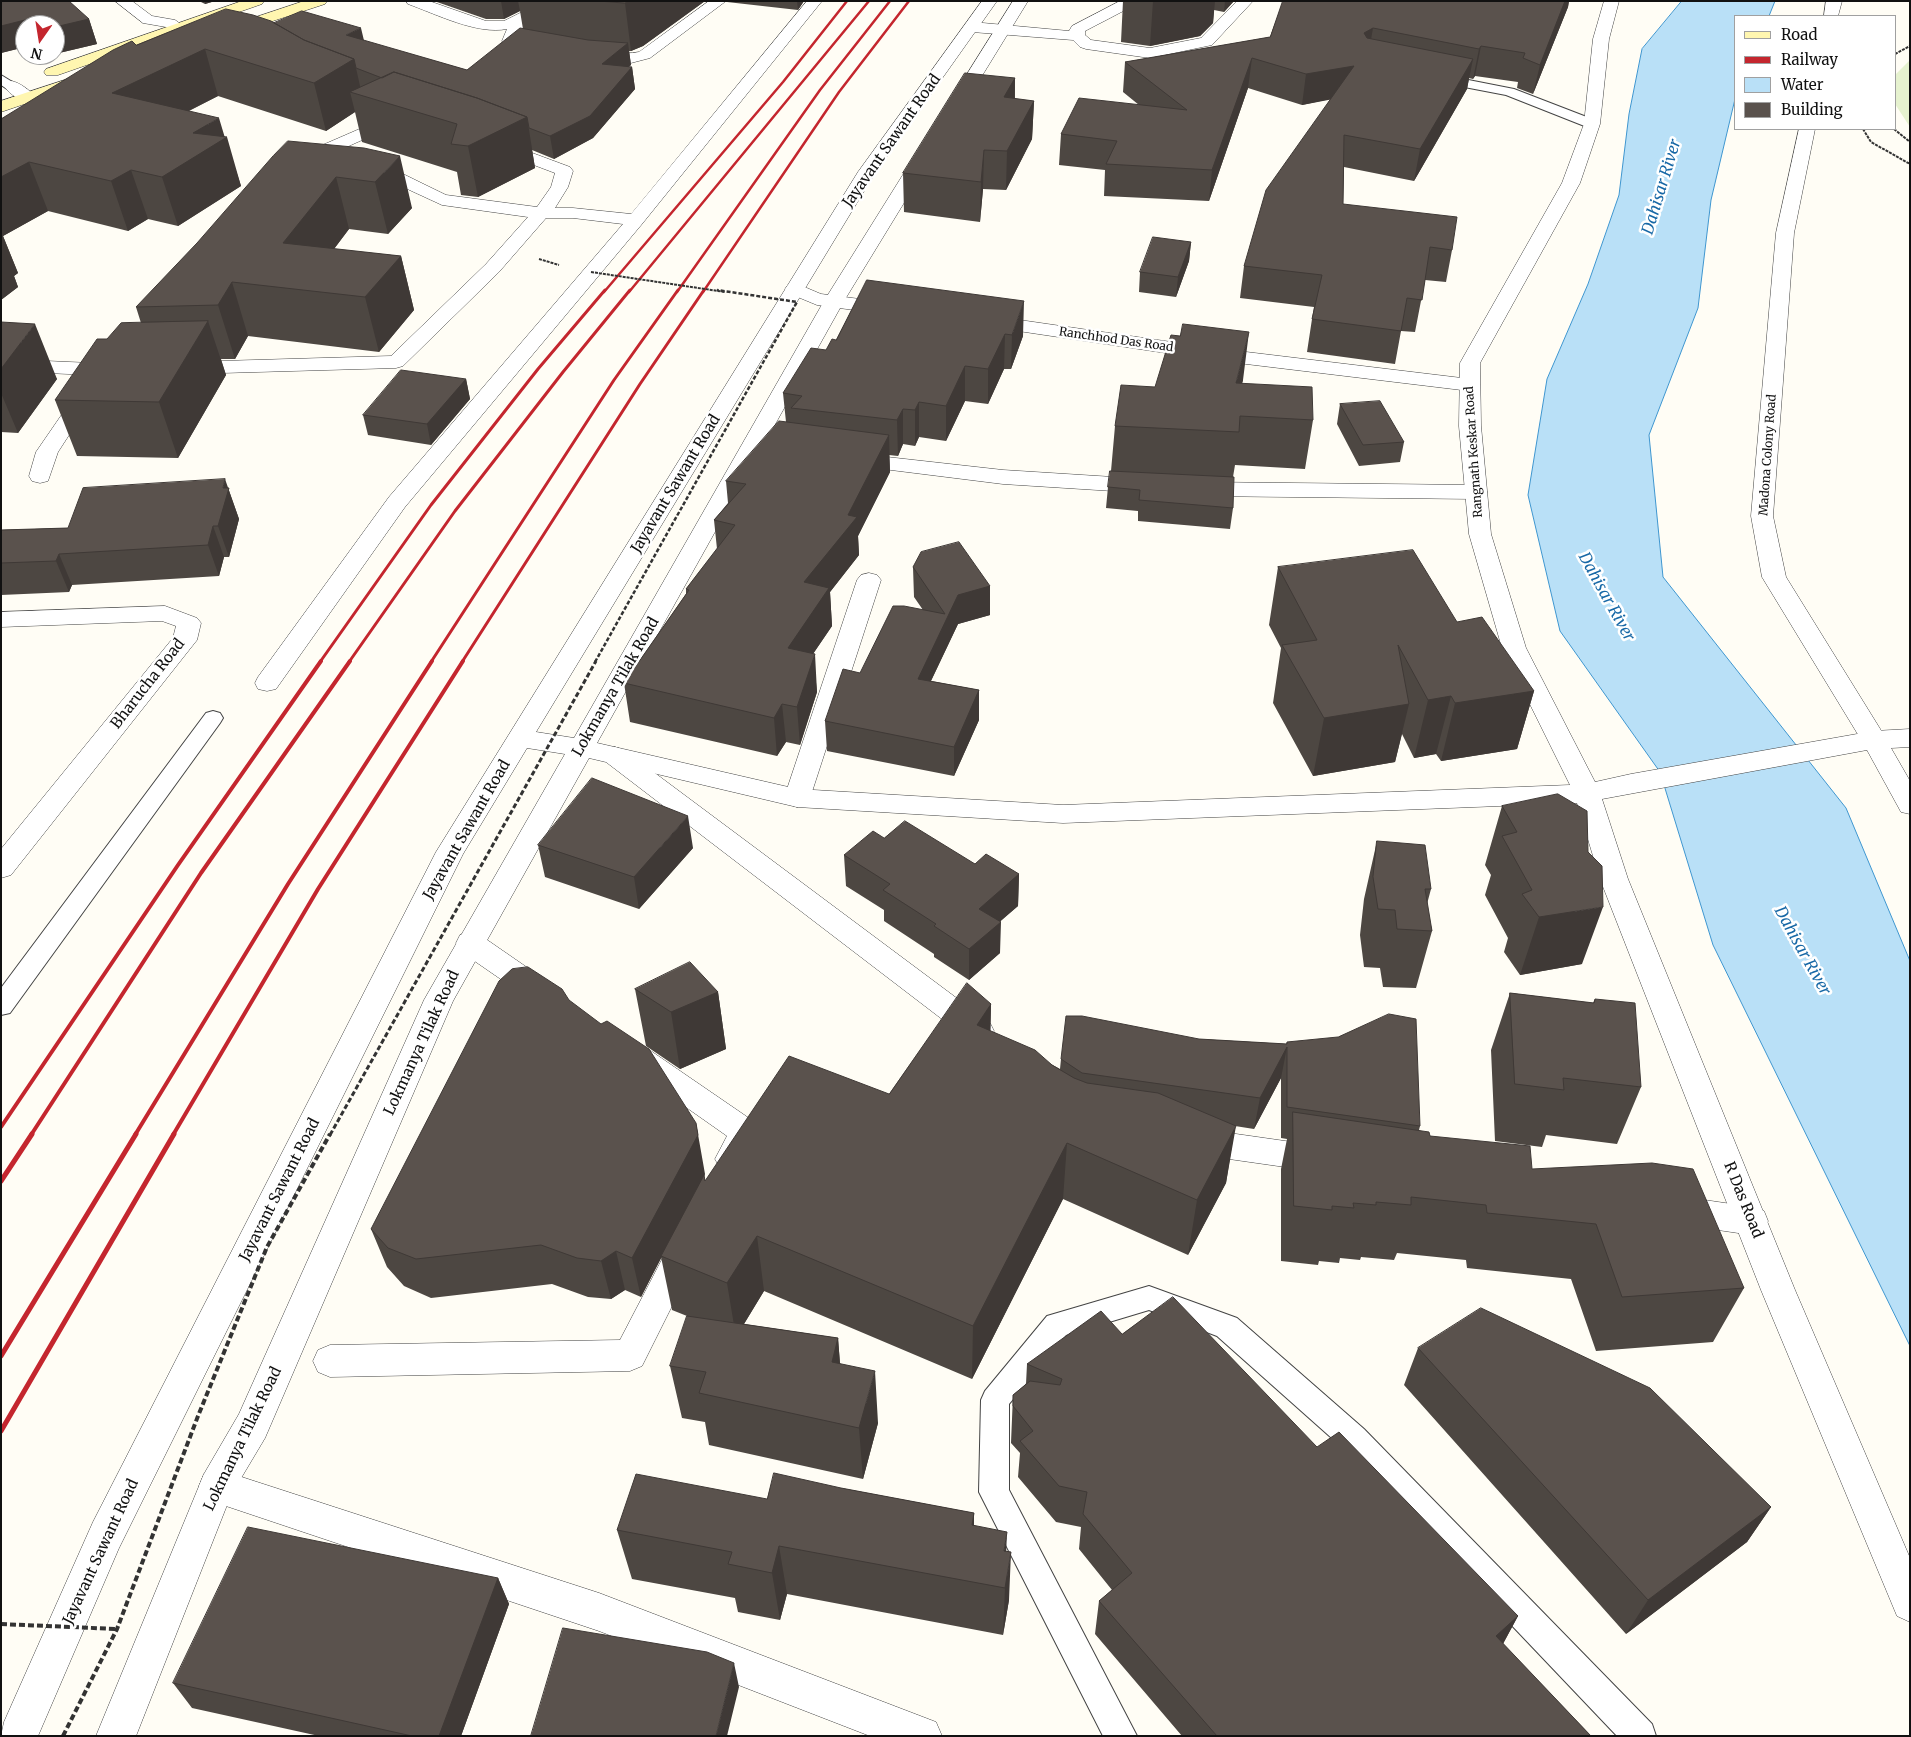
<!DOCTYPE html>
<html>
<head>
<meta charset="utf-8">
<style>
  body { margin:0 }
  #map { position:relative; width:1911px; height:1737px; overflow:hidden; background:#fffdf5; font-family:Merriweather,serif }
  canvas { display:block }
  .frame { position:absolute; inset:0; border:2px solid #111; pointer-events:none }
  .legend { position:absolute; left:1734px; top:15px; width:162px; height:115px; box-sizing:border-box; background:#fff; border:1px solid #a0a0a0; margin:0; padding:6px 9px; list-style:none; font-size:15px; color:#111 }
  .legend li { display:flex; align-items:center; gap:10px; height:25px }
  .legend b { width:25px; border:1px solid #a0a0a0 }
  .north { position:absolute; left:15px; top:15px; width:50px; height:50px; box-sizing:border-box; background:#fff; border:1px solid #a0a0a0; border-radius:50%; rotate:193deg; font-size:14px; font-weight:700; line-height:20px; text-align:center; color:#111 }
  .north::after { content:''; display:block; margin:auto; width:18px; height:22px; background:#c4262e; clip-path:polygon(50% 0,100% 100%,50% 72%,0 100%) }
</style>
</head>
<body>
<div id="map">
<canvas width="1911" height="1737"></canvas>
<div class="frame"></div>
<ul class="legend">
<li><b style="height:6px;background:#fff6b0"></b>Road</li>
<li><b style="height:6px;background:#c4262e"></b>Railway</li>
<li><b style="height:14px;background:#b9e0f7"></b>Water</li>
<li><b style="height:14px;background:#5a524d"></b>Building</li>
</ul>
<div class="north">N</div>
</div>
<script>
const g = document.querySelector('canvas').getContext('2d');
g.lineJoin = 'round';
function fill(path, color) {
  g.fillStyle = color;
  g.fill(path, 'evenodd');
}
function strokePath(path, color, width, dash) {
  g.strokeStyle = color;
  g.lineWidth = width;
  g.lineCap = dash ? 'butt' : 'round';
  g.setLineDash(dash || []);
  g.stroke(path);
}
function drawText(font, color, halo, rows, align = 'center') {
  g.font = font + ' Merriweather,serif';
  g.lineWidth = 5;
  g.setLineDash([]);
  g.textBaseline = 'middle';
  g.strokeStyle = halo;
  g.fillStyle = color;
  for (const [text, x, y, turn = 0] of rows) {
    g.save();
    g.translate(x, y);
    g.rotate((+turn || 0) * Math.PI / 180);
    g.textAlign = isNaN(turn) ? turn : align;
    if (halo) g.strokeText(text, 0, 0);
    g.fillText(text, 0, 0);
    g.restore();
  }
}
fill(new Path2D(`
  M1910,60V127L1895,104V75Z`), '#e6f2cf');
const water = new Path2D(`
  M1682,1H1775L1769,16H1735V99L1711,200L1698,308L1649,435L1663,577L1846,808L1910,961V1346L1713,945L1660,772L1560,631L1528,495L1547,379L1588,284L1619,195L1629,114L1642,49Z`);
fill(water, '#b9e0f7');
strokePath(water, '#3f96cf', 1);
const service = new Path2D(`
  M1438,74L1514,89L1597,121L1599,124L1597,127H1587L1506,95L1433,81L1431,78L1433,75Z
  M1,75L19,86L17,89H7L1,85Z
  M213,711L220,713L223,718L220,723L10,1013L1,1015V988L206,713Z
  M1149,1286L1237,1318L1364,1429L1652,1724L1656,1736H1617L1344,1449L1217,1336L1149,1310L1066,1335L1009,1404V1490L1137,1736H1103L979,1492L981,1400L985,1391L1047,1316Z`);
const minor = new Path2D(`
  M406,1H429L486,21H504L522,12H532L547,1H564L519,35V38L545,43L547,46L545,49L539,51L504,44L502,41L507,29C477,35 436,14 408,4Z
  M709,1H726L650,58L627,64L588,58L586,55L588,52C605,48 621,56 639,52Z
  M807,1H822L642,224L405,507L276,689L267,691L258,689L255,683L258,677L389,497L623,224L573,218H546L499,272L403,366L396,368L187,374L180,372L177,368L180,364L187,362L391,356L486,264L528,217L442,205L390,181L325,170L317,165L312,157L318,147L394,114L400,115L402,119L400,123L331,154L330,158L336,162L401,173L446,195L537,207L551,187L555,173L494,150L491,146L494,142L500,141L570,167L573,171L568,187L555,208H573L631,214Z
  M1120,1H1134L1136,3L1133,6L1085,31V35L1091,40L1150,48L1201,38L1237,1H1253L1212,45L1150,58L1086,49L1080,47L1073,40L972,32L967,30L964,27L967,24L972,22L1069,31L1072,26Z
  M1826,1H1842L1838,16H1824Z
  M12,81C20,83 30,90 35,97L33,100C22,103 10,95 4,86L6,83Z
  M1799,129H1815L1794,233L1773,516L1786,577L1887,740L1883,746L1874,749L1865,746L1762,577L1751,516L1776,233Z
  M795,283L821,294L891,303L898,305L901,309L898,313L891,315L817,305L788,293L785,289L788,285Z
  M985,315L1213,348L1470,379L1477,381L1480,385L1477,389L1470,391L1213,360L978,325L975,321L978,317Z
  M1,359L114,364L121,366L124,370L121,374L114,376L1,371Z
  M85,389L92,391L95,395L58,452L48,481L40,483L32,481L29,476L36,452L78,391Z
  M851,453L1003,470L1145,479L1153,481L1156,486L1153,491L1145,493L1003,484L843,464L840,459L843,454Z
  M1198,482L1476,485L1484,487L1487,492L1484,497L1476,499L1198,496L1190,494L1187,489L1190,484Z
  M869,573L877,575L881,580L810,798L806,804L797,807L788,804L784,798L857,580L861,575Z
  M165,606L197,618L201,623L197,640L11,875L1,878V849L173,638L176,626L162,621L1,627V612Z
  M615,747L624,750L990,1023L994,1031L990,1039L979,1043L968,1039L606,762L602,756L606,750Z
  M470,932L480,935L551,984L556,992L551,1000L541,1003L531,1000L460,951L456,943L460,935Z
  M637,1045L648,1049L756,1123L761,1132L742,1168L731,1172L720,1168L715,1159L727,1136L626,1065L622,1057L626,1049Z
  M1194,1128L1320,1146L1331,1150L1336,1159L1331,1168L1320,1172L1194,1154L1183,1150L1178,1141L1183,1132Z
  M1677,1196L1752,1207L1764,1211L1768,1221L1764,1231L1752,1235L1677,1224L1666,1220L1661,1210L1666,1200Z
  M684,1236L696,1240L700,1250L642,1366L630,1371L330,1377L318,1372L313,1361L318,1350L330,1345L620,1340L672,1240Z
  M217,1469L599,1593L936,1722L942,1736H870L599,1631L217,1503L204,1498L199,1486L204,1474Z`);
const tertiary = new Path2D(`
  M115,1H132L152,16L175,20L205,41L203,44H191L166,27L143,23Z
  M982,1H997L875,173L536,732L574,738L824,301L914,157L917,153L923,152L929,153L932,157L844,301L597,743L797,789L1063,805L1570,785L1502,648L1469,534L1459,426L1460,363L1562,183L1584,124L1593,39L1604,1H1619L1609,39L1600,124L1580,183L1480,363L1481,426L1491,534L1526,648L1595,782L1631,774L1874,731L1910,729V747L1891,748L1910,781V814L1901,812L1867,750L1602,799L1628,879L1795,1290L1910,1558V1622L1897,1616L1761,1290L1600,879L1577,803L1063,823L797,807L589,758L453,1001L265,1438L231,1495L136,1736H96L204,1474L239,1414L424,1000L565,754L527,748L463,854L119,1548L38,1736H1L4,1722L93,1522L436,852L858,172Z
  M1013,1H1028L961,110H949L947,106Z`);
const secondary = new Path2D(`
  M242,1H264L262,4L58,75H46L44,72L46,69Z
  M304,1H327L325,4L236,33H226L223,30L226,27Z
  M83,74L89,76L91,79L89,82L1,112V101Z`);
strokePath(service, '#444', 2);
strokePath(minor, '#444', 1);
strokePath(tertiary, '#444', 1);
strokePath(secondary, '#333', 1);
strokePath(new Path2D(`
  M1895,54L1910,46
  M1863,129L1871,142L1910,164
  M1894,129L1910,142
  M539,259L559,265`), '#333', 2, [3, 1]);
fill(service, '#fff');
fill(minor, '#fff');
fill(tertiary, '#fff');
fill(secondary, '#fff6b0');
strokePath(new Path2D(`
  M604,292L783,82L847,1
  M629,292L869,1
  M677,292L820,90L890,1
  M703,292L839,92L909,1`), '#c4262e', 2.5);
strokePath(new Path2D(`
  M320,662L431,505L538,369L605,290
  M349,662L455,511L563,372L630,290
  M431,662L614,380L678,290
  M462,662L640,384L704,290`), '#c4262e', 3);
strokePath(new Path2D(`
  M1,1127L178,865L321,661
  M31,1135L201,873L350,661
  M135,1135L288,884L432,661
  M173,1135L318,889L463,661`), '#c4262e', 4);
strokePath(new Path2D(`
  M1,1181L32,1134
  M1,1356L136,1134
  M1,1431L174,1134`), '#c4262e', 5);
strokePath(new Path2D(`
  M591,272L725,292`), '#333', 2, [3, 1]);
strokePath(new Path2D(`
  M595,662L797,302L717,290`), '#333', 2.5, [4, 2]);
strokePath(new Path2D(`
  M330,1135L596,661`), '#333', 3, [5, 2.5]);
strokePath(new Path2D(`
  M1,1624L117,1629
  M63,1736L117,1629L198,1416L267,1247L330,1134`), '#333', 4, [6, 3]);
fill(new Path2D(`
  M1,1L89,19L97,44L59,53L55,50V25H25V47L1,53Z
  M199,1H215L205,4Z
  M434,1H705L643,46L631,51H629L631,65L628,67H632L635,89L593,138L554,159L532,150L535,168L478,197L461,195L457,172L362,142L355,112L326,131L218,96L189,111L225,137L241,186L178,226L148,219L128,231L48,211L3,236L18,273L14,276L18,287L1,300V119L136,45L274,23L364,41L467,70L523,29L520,11L504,19H486Z
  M727,1H804L798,10L727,2Z
  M1123,1H1234L1224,12L1214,10L1213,23L1200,36L1150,46L1121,42Z
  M1283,1H1569L1568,7L1533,94L1517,88L1518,82L1475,76L1473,79L1469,78L1467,89L1414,181L1344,167L1343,204L1452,250L1446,282L1425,280L1415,332L1401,331L1395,364L1307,352L1312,319L1314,307L1240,298L1244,266L1330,99L1302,105L1248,88L1209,201L1104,196L1105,170L1059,165L1061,134L1139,105L1123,92L1125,62L1270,37Z
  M1015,78V99L1034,101L1032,139L1006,190L983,189L980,222L904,212L903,173Z
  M364,148L412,208L388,234L349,229L334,249L401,256L414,310L379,352L248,336L235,359H221L226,375L178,458L77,456L55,400L107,339L141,323L136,307Z
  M1191,242L1189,261L1176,297L1139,292L1140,272Z
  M867,280L1023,336L1011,369H1004L988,404L965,401L946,441L919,437L915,446L903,444L898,456L889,455L890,472L858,536L859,555L830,592L832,626L813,654L817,692L800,745L786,742L777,756L630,722L624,683L686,594V589L717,549L714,520L728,503L726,481L786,422L783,393L836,340Z
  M1,322L57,379L18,433L1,432Z
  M466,379L470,399L431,445L368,435L363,415Z
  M1243,380L1242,383L1313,420L1305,469L1235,465L1233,477V508L1230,529L1138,521V511L1106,508L1108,487L1111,471L1115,426L1155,387Z
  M1340,404L1404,442L1400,462L1359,466L1337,424Z
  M228,488L239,519L229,557H224L219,576L72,585L69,592L1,595V530L68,528Z
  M913,567L990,586V615L958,624L931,681L979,690V720L954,776L827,751L825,721L860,673L923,610L914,597Z
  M1278,567L1457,622L1534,691L1517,749L1441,761L1436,754L1414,758L1402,734L1395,762L1313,776L1273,703L1281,648L1269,625Z
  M1558,794L1582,964L1520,975L1504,952L1508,938L1485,895L1491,875L1485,865L1502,806Z
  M884,838L975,864L1019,874L1018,906L1000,921V953L969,980L934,957V954L884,921V910L846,886L844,855Z
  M1377,841L1431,889L1427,904L1432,931L1416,988L1383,987L1380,968L1364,967L1360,935L1364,899Z
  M538,845L693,848L639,909L545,877Z
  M635,989L718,992L726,1049L680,1069L646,1046Z
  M1510,993L1593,1003L1595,999L1641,1087L1617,1144L1546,1135L1542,1147L1495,1141L1491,1050Z
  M991,1004L990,1031L1060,1069L1061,1059L1199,1039L1286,1044L1287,1042L1420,1126L1419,1130L1430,1136L1532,1169L1744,1288L1713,1342L1596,1351L1571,1279L1467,1268L1466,1260L1397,1253L1394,1260L1361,1257L1360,1260L1340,1258L1339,1263L1319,1261L1318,1265L1281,1261V1169L1287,1139L1281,1138V1078L1254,1129L1235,1126L1226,1183L1188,1255L1063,1199L972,1379L764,1291L744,1324L838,1338L840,1363L878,1423L863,1479L709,1445L705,1422L682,1418L670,1366L687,1316L672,1310L661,1257L641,1297L625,1290L611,1299L588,1297L552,1284L431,1298L404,1286L387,1267L371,1229L705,1174L704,1176L705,1181L889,1094Z
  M1122,1334L1317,1447L1518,1616L1503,1644L1591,1736H1182L1095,1634L1099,1601L1112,1590L1079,1549L1081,1527L1056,1522L1018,1477L1020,1453L1011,1443L1013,1395L1026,1384L1027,1364Z
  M1418,1348L1771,1507L1747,1542L1626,1634L1404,1385Z
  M841,1488L974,1513V1526L1006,1551L1009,1600L1003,1635L787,1594L780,1620L738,1612L735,1598L632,1579L617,1530L767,1499Z
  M498,1578L509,1604L461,1736H319L192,1708L173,1683Z`), '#4d4742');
fill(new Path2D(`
  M205,1H215L205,4Z
  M501,1H518L520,11L504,19Z
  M630,1H705L643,46L631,51L625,3Z
  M797,1H804L798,10Z
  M1153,1H1215L1213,23L1200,36L1150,46Z
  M1225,1H1234L1224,12Z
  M1565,1H1569L1568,7L1533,94L1540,65Z
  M37,17L40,25H25V47L1,53V26Z
  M89,19L97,44L59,53L55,43V27Z
  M361,28L366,49L346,35Z
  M1373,28L1368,57L1364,33Z
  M628,43L631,65L605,86L602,64Z
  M1481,46L1475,76L1473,79L1479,49Z
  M205,49L218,96L128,141L112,93Z
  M1252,58L1248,88L1209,201L1212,170Z
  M354,59L362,95L350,92L355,112L326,131L314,83Z
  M1473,59L1467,89L1414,181L1420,149Z
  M1354,66L1349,96L1302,105L1306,74Z
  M632,67L635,89L593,138L554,159L550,136Z
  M1015,78L1014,116L1004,97Z
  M1034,101L1032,139L1006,190L1007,151Z
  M527,117L535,168L478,197L468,146Z
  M219,118L225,138L227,137L241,186L178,226L162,177L193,133Z
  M984,150L983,189L980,222L981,182Z
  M400,156L412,208L388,234L375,182Z
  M29,162L48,211L3,236L18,273L14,276L18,287L1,300V177Z
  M131,170L148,219L128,231L111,181Z
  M336,177L349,229L303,290L283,243Z
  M1191,242L1189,261L1176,297L1178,277Z
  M401,256L414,310L379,352L365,297Z
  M232,282L248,336L235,359L218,305Z
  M1024,301L1023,336L1011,369L1012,335Z
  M208,321L226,375L178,458L159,402Z
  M35,324L57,379L18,433L1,393V369Z
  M1249,332L1243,380L1230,431L1236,383Z
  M1005,334L1004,369L988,404V369Z
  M965,366V401L946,441V406Z
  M466,379L470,399L431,445L427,424Z
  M919,402V437L915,446V410Z
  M903,409V444L898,456L897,420Z
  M889,435L890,472L858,536L859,555L830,592L832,626L791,686L788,648L804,582L848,515Z
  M225,479L239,519L229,557L218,526L223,488Z
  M213,526L224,557L219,576L208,545Z
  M59,554L72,585L69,592L56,561Z
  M990,586V615L958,624L918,708V679L958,595Z
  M815,654L817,692L800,745L797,707Z
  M979,690V720L954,776V747Z
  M1534,691L1517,749L1441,761L1455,703Z
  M1451,696L1436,754L1414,758L1428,700Z
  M782,704L786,742L777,756L774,718Z
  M1409,704L1395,762L1313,776L1324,718Z
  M688,816L693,848L639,909L634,877Z
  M1019,874L1018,906L979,940V909Z
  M1603,907L1582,964L1520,975L1539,917Z
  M1001,922L1000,953L969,980V949Z
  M718,992L726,1049L680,1069L671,1012Z
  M991,1004L990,1062L977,1025Z
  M1287,1047L1281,1078L1254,1129L1260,1098Z
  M696,1123L705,1174L641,1297L632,1258Z
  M1236,1126L1226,1183L1188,1255L1197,1200Z
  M1067,1143L1063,1199L972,1379L973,1326Z
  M757,1236L764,1291L736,1337L727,1283Z
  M616,1251L625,1290L611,1299L601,1261Z
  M838,1338L842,1391L832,1362Z
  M875,1371L878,1423L863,1479L859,1428Z
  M1771,1507L1747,1542L1626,1634L1648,1600Z
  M974,1513V1562L972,1525Z
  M1007,1532L1005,1581L1004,1551Z
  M779,1546L787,1594L780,1620L772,1573Z
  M1011,1552L1009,1600L1003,1635L1005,1588Z
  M498,1578L509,1604L461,1736H439Z
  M1518,1616L1500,1649L1496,1636Z
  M734,1663L739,1687L727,1736H716Z`), '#3f3936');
const building = new Path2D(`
  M1,1H69L89,19L55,27V25H46L37,17L1,26Z
  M600,1H630L625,3Z
  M1283,1H1565L1540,65L1523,58L1525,53L1481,46L1479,49L1373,28L1364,33L1367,38L1473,59L1420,149L1344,135L1343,204L1457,217L1452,250L1430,247L1422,300L1407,298L1401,331L1312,319L1322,275L1244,266L1266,190L1354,66L1306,74L1252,58L1212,170L1106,164L1117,141L1061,134L1079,98L1187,110L1125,62L1270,37Z
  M226,9L253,15L271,21L304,40L354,59L314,83L205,49L112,93L219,118L193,133L227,137L162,177L131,170L111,181L29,162L1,177V119L113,50L132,41L136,45Z
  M302,11L361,28L346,35L467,70L520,28L588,40L628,43L602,64L632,67L590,116L550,136L529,128L527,117L477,98L394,72L382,78L356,68L354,59L304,40L274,23Z
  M394,72L477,98L527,117L468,146L451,144L457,124L350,92Z
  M965,73L1015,78L1004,97L1034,101L1007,151L984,150L981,182L903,173Z
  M288,141L364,148L400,156L375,182L336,177L283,243L401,256L365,297L232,282L218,305L136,307L197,243L273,156Z
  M1153,237L1191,242L1178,277L1140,272Z
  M867,280L1024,301L1012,335L1005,334L988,369L965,366L946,406L919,402L915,410L903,409L897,420L791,408L802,396L783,393L811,348L826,350L832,339L836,340Z
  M208,321L159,402L55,400L97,339H107L121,323Z
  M1,322L35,324L1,369Z
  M1183,324L1249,332L1236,383L1312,387L1313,420L1240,416L1239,432L1115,426L1121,385L1155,387L1171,335L1180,336Z
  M401,370L466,379L427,424L363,415Z
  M1380,401L1404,442L1363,445L1340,404Z
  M779,421L889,435L848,515L857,517L804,582L829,588L788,648L815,654L797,707L782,704L774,718L624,683L689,590L686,589L735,525L714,520L746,484L726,481Z
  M1110,471L1234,477L1233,508L1139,500L1140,490L1108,487Z
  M225,479L223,488H229L218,526H213L208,545L59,554L56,561L1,563V530L68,528L83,488Z
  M959,542L990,586L958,595L918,679L979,690L954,747L825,721L843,669L860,673L893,606H904L945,614L913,567L921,552Z
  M1413,550L1457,622L1482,617L1534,691L1455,703L1451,696L1428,700L1398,645L1409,704L1324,718L1282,645L1317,640L1278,567Z
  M592,778L688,816L634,877L538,845Z
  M1558,794L1587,811L1588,852L1602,866L1603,907L1539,917L1522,894L1532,890L1502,836L1517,832L1502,806Z
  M905,821L975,864L986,854L1019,874L979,909L1001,922L969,949L934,926L936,924L883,890L890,884L844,855L873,831L884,838Z
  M1377,841L1425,845L1431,889H1425L1432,931L1397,929L1395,910L1378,909L1373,877Z
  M690,962L718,992L671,1012L635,989Z
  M528,967L562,989L569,1000L601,1024L607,1021L649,1049L696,1123L698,1135L632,1258L616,1251L601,1261L577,1258L541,1245L416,1259L388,1248L371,1229L499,981L512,969Z
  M967,983L991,1004L977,1025L1035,1050L1052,1065L1074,1078L1087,1083L1158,1093L1236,1126L1197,1200L1067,1143L973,1326L757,1236L727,1283L661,1256L704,1175L705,1181L789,1056L889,1094Z
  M1510,993L1594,1003L1595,999L1635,1003L1641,1087L1563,1078L1564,1090L1515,1084Z
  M1389,1014L1416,1019L1420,1126L1287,1107V1047L1260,1098L1082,1073L1061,1059L1066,1016H1082L1199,1039L1287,1044V1042L1338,1037Z
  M1293,1112L1429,1132L1430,1136L1530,1146L1532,1169L1652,1163L1693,1169L1744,1288L1622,1297L1596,1224L1487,1213L1486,1205L1411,1197V1205L1376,1202V1205L1353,1203L1354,1208L1332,1206V1210L1294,1206Z
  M1173,1297L1317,1447L1339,1432L1518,1616L1496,1636L1591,1736H1217L1099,1601L1132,1573L1083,1514L1087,1492L1059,1486L1020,1441L1033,1431L1013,1406V1395L1030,1381L1060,1385L1062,1379L1027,1364L1101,1311L1122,1334Z
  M1481,1308L1650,1388L1771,1507L1648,1600L1418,1348Z
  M687,1316L838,1338L832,1362L875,1371L859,1428L699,1393L706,1372L670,1366Z
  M774,1473L841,1488L974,1513L972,1525L1007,1532L1004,1551L1011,1552L1005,1588L779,1546L772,1573L728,1564L732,1552L617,1530L636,1474L767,1499Z
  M248,1527L498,1578L439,1736H412L173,1683Z
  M563,1628L707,1652L734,1663L716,1736H531Z`);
fill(building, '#5a524d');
strokePath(building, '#3f3936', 1);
drawText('12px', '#111', '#fff', [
  ["Ranchhod Das Road",1116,340,8],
  ["Rangnath Keskar Road",1474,452,-94],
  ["Madona Colony Road",1768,455,-86]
]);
drawText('15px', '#111', '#fff', [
  ["Jayavant Sawant Road",892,141,-55],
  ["Jayavant Sawant Road",676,484,-59],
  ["Bharucha Road",148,684,-52],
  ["Lokmanya Tilak Road",616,687,-60],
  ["Jayavant Sawant Road",467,830,-60],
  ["Lokmanya Tilak Road",422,1043,-65],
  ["Jayavant Sawant Road",280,1190,-63],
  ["R Das Road",1743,1200,68],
  ["Lokmanya Tilak Road",243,1439,-64],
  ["Jayavant Sawant Road",101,1552,-65]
]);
drawText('italic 16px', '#1768a6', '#fff', [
  ["Dahisar River",1662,187,-73],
  ["Dahisar River",1606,597,61],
  ["Dahisar River",1802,951,61]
]);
</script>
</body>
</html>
